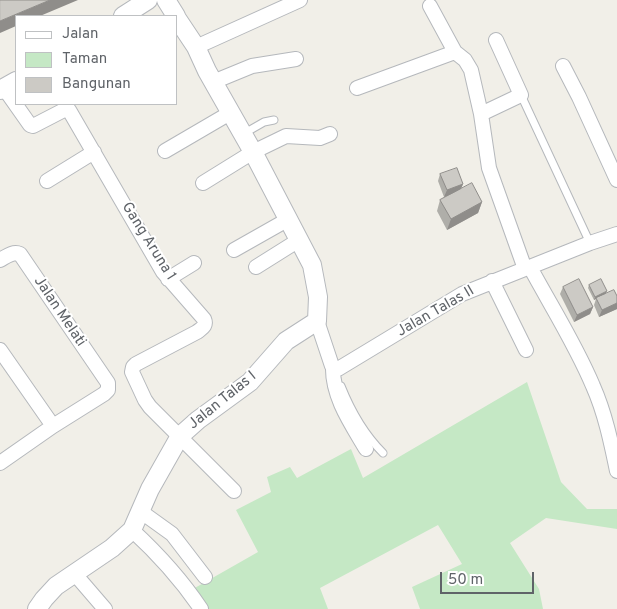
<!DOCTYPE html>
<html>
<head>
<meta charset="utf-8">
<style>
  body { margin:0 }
  #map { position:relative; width:617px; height:609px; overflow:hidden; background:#f1efe8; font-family:Overpass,sans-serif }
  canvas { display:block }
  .legend { position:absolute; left:15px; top:15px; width:162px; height:90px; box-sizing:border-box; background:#fff; border:1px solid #bfc1c3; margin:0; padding:6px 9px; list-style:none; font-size:15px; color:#5f6368 }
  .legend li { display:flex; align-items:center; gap:10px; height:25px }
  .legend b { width:25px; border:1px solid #bfc1c3 }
  .scale { position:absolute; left:440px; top:572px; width:94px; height:22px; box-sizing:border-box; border:2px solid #5f6368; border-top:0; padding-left:6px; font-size:15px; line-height:18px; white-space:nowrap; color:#5f6368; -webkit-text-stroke:4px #fff; paint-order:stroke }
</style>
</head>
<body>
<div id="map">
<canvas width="617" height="609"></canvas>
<ul class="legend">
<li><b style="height:6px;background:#fff"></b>Jalan</li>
<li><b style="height:14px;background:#c5e8c5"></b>Taman</li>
<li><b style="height:14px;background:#cccac5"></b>Bangunan</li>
</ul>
<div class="scale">50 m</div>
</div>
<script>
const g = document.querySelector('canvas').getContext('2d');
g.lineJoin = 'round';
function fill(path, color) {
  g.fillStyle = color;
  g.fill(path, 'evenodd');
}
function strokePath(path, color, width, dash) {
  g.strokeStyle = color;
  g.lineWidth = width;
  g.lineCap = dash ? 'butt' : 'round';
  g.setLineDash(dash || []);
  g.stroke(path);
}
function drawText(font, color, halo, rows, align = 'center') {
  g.font = font + ' Overpass,sans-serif';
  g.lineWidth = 4;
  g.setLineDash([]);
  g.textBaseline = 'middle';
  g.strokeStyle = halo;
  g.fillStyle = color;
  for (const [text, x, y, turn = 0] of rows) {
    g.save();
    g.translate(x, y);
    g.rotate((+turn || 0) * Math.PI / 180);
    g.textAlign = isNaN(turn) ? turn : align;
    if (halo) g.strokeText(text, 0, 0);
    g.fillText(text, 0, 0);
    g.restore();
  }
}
fill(new Path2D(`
  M527,382L561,482L587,509H617V529L546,518L510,543L539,589L543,609H420L412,587L462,564L438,525L320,588L328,609H194L193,589L258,552L236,510L271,492L267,477L290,467L297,478L351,449L363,478Z`), '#c5e8c5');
const service = new Path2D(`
  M521,95L590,243
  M243,134L264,122L274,120
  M341,386C351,411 364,434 383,453`);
const minor = new Path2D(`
  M430,6L455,52L465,60L471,70L481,114L489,168L525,269
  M196,47L300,0
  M563,66L579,97L617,180
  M213,82L252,66L296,59
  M4,88L30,125L33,126L64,110H69L163,272L204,319C207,326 202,328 197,332L136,364L133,367L132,372L145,400L150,407L234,491
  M357,88L455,52
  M481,114L521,95L496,40
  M165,151L230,113
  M47,181L94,152
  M203,183L253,152L286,136L320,138L330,134
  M234,250L287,220
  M0,260C7,256 13,251 20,254L108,383V390L104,394L53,426L0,463
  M256,267L299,240
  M530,267C551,306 576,345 593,386C605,413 611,442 617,471
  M168,279L194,263
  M492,281L526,350
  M317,321L332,366L338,369L462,294L590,243L617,234
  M0,350L53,426
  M333,367C332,397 352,425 366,449
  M140,511L172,534L205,577
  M132,530C158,554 181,579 201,609
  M74,573L105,609`);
const tertiary = new Path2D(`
  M166,0L176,16
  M123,16L148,0
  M0,90L16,81
  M37,609L44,599L56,586L112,548L132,530L150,489L180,436L198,420L250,382L286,341L317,321L318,297L312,265L253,152L207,71L196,47L176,17`);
strokePath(service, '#b5b8bc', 9);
strokePath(minor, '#b5b8bc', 16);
strokePath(tertiary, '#b5b8bc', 20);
strokePath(service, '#fff', 7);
strokePath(minor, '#fff', 14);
strokePath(tertiary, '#fff', 18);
fill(new Path2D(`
  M440,174L463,184L461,189L482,202L478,213L447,230L437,211L440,200L451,194L444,197L438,181Z
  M589,285L606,294L617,296V309L599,317L594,305L596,299L594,300L588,288Z
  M563,287L593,307L590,314L574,322L560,294Z`), '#afaea9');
fill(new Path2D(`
  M50,0H78L40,16H16V26L0,33V21Z
  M463,184L460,191L444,197L447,190Z
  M482,202L478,213L447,230L451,219Z
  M607,291L605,295L596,298V299L594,300L595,297Z
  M617,303V309L599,317L602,310Z
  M593,307L590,314L574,322L577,315Z`), '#8f8d8a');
const building = new Path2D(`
  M0,0H50L0,21Z
  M457,168L463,184L447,190L440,174Z
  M472,183L482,202L451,219L440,200Z
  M579,279L593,307L577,315L563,287Z
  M601,279L607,291L595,297L589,285Z
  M614,290L617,296V303L602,310L596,298Z`);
fill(building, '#cccac5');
strokePath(building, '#8f8d8a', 1);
drawText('15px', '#5f6368', '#fff', [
  ["Gang Aruna 1",148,242,58],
  ["Jalan Melati",59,312,56],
  ["Jalan Talas II",436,312,-30],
  ["Jalan Talas I",223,401,-39]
]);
</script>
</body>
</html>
